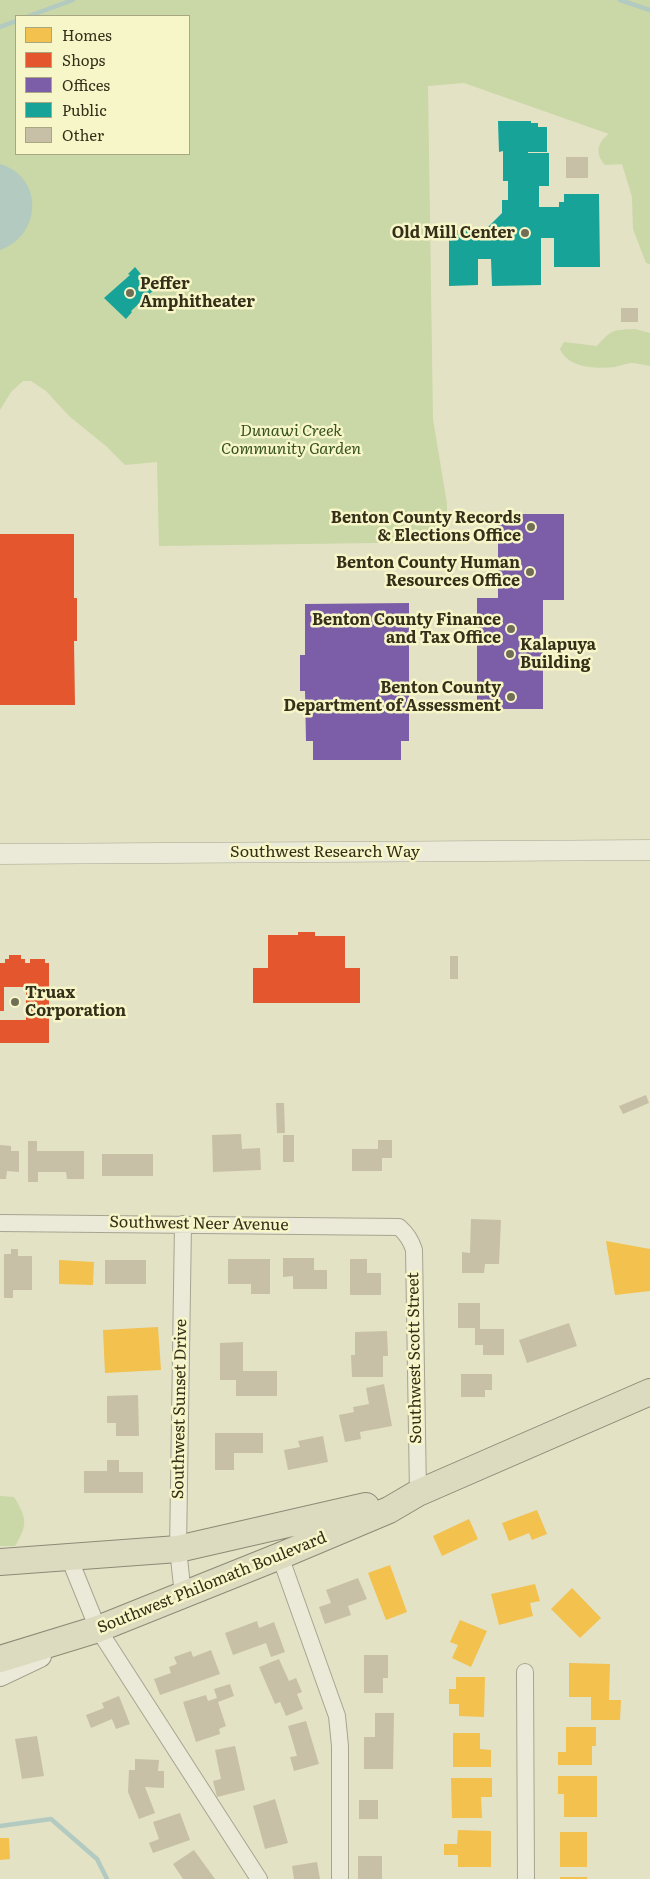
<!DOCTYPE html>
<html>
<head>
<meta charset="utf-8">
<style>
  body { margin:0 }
  #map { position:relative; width:650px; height:1879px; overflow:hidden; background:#e3e2c5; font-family:Literata,serif }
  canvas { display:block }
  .legend { position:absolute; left:15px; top:15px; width:175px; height:140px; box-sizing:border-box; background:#f7f6c8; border:1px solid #a9a682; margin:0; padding:6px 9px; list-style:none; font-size:15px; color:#352e19 }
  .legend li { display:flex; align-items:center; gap:10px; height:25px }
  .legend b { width:25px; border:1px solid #a9a682 }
</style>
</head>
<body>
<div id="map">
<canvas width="650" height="1879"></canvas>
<ul class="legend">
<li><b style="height:14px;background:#f2c14e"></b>Homes</li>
<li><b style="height:14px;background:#e4572e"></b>Shops</li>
<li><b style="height:14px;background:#7b5ea7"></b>Offices</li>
<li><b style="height:14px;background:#17a398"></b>Public</li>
<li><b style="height:14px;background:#c7c0a6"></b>Other</li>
</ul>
</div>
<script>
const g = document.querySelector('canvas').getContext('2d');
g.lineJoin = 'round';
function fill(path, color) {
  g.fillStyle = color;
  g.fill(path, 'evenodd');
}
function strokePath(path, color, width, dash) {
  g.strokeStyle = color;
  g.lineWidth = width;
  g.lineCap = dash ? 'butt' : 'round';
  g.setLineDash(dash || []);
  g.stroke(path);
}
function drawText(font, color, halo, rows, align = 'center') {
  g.font = font + ' Literata,serif';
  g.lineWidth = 5;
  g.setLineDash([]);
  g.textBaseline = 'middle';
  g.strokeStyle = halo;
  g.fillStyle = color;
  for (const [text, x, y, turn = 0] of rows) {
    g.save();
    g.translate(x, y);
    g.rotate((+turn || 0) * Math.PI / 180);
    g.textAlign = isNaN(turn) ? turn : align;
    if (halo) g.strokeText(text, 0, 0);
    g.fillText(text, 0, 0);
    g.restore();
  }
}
fill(new Path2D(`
  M0,0H650V264L646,263L633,229L632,197L622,164L605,165C595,154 597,142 609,134L464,83L428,86L433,419L447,504V542L159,546L157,462L125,465L106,446L69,416L46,391L31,381H23L11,392L0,410ZM16,16H189V154H16Z
  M635,329L650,333V366C644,365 637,363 630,363C625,364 620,366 615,367C596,369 568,368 560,349L564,342L597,346C612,329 613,330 635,329Z
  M0,1496L14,1497C27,1518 28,1525 15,1546H0Z`), '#cad7a6');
fill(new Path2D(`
  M0,164C44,177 42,235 0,250Z`), '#b3cac1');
fill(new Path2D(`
  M606,1241L650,1249V1291L615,1295Z
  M59,1260L94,1262L93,1285L59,1284Z
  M158,1327L161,1370L105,1373L103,1330Z
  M537,1510L547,1534L532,1540L529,1533L509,1541L502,1523Z
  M469,1519L478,1539L442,1556L433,1536Z
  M390,1565L407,1612L386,1620L368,1573Z
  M535,1584L540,1601L530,1603L533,1616L499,1625L491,1594Z
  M572,1588L601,1618L580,1638L551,1609Z
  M460,1620L487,1631L471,1667L452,1658L458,1645L450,1642Z
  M569,1663L610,1664L609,1700H621L620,1720H591V1697H569Z
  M456,1677H485L484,1717L459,1716V1704H449V1689H456Z
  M566,1727H596V1746H592V1765H558V1752H566Z
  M453,1733H480V1749L491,1750V1767H453Z
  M558,1776H597V1817H564V1794H558Z
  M451,1778H492V1797H481L482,1818H452Z
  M458,1830L491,1831V1867H458V1855H444V1844H457Z
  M560,1832H587V1867H560Z
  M0,1838H9L10,1859L0,1860Z
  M560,1877H587V1879H560Z`), '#f2c14e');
fill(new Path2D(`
  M0,534H74V598H77V641H74L75,705H0Z
  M298,932H315V936H345V968H360V1003H253V968H268V935H298Z
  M9,955H21V959H25V963H30V959H45V963H49V1043H0V1020H26V987H4V1011H0V963H5V959H9Z`), '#e4572e');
fill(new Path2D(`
  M498,514H564V600H543V709H477V598H498Z
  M409,603V741H401V760H313V741H306L305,691H300V655H305V604Z`), '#7b5ea7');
fill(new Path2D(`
  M498,121H531V123H538V127H547V152H528V153H549V186H539V207H559V202H564V194H599L600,267H554V238H541V285L492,286L491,259H478V285L449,286V230H488L487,228L502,213V200H508V181H503V151L499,152Z
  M135,267L150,285L151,283L156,288L131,311L132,312L126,319L104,298L130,275L128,274Z`), '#17a398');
strokePath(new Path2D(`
  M620,0L650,10
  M29,16L73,0
  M0,27L16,21
  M0,1826L51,1819L97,1859L107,1879`), '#b3cac1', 4.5);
fill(new Path2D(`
  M566,157H588V178H566Z
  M621,308H638V322H621Z
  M450,956H458V979H450Z
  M646,1095L649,1103L623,1114L619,1106Z
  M276,1103H284L285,1133H277Z
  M241,1134L242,1149L260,1148L261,1170L213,1172L212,1135Z
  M283,1135H294V1162H283Z
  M378,1140H392V1158H382V1171H352V1149H378Z
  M28,1141H37V1151H84V1179H67L66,1172H38V1182H28Z
  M0,1145L11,1146V1151H19V1172L7,1171L6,1179H0Z
  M102,1154H153V1176H102Z
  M471,1219L501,1220L499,1264H485L484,1273H462V1252L470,1253Z
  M11,1249H18V1256H32V1290H13V1298H4V1254H11Z
  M283,1258H314V1270H327V1289H293V1276L283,1277Z
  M228,1259H270V1294H251V1284H228Z
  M350,1259H367V1273H381V1295H350Z
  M105,1260H146V1284H105Z
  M458,1303H480V1329H504V1355H483V1345H475V1328H458Z
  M569,1323L577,1346L527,1363L519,1340Z
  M387,1331L388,1356H383V1377H352L351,1355H355V1332Z
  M243,1342V1371H277V1396H236V1380H220V1343Z
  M461,1374H492V1390H485V1397H461Z
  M384,1384L392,1426L360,1432L361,1439L345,1442L339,1415L354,1412L353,1407L369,1404L366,1388Z
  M138,1395L139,1436H116V1423H107V1396Z
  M215,1433H263V1453H234V1470H215Z
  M323,1436L328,1462L288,1470L284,1450L300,1447L298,1441Z
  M107,1460H119V1472H143V1493H84V1471H107Z
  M358,1578L367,1599L348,1606L351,1615L325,1624L319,1607L331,1603L326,1590Z
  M257,1621L259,1628L274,1622L285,1652L271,1657L266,1643L233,1655L225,1633Z
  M211,1650L220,1674L160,1695L154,1679L171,1673L169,1667L177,1664L174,1657L191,1651L193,1657Z
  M364,1655H388V1678H383V1693H364Z
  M279,1659L289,1681L296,1678L302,1692L297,1694L303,1709L286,1716L280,1702L275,1704L259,1667Z
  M230,1684L234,1696L218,1702L226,1726L219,1729L220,1734L196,1742L183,1702L206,1695L208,1701L217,1698L214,1689Z
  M119,1696L130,1724L116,1729L112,1719L91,1728L86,1715L104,1708L102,1703Z
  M375,1713H394L393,1769H364V1737H375Z
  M306,1721L319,1764L294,1771L290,1757L297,1756L288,1726Z
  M37,1736L44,1776L22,1779L15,1739Z
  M235,1746L245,1790L217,1797L213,1781L221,1779L215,1750Z
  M135,1759L159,1760L158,1771H164V1788L145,1787L155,1813L139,1819L128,1792L129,1770H135Z
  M275,1799L288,1843L265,1849L253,1806Z
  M359,1800H378V1819H359Z
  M180,1813L190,1840L153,1853L149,1843L159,1839L153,1822Z
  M194,1850L215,1879H183L173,1864Z
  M358,1856H382V1879H358Z
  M317,1862L320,1879H294L292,1866Z`), '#c7c0a6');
const minor = new Path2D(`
  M0,1223L399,1227C407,1234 411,1240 414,1250L418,1493
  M183,1224L178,1549L183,1595
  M280,1556L337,1716L340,1746V1879
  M67,1558L72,1565L98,1629L259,1879
  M525,1672L526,1879`);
const tertiary = new Path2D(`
  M0,854L650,850`);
const secondary = new Path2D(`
  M0,1675L40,1656`);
const trunk = new Path2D(`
  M0,1562L178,1549L366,1506
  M0,1659L98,1629L280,1556L389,1510L418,1493L650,1392`);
strokePath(minor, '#a7a590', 18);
strokePath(tertiary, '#a7a590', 21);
strokePath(secondary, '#97947f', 24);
strokePath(trunk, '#8d8a76', 28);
strokePath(minor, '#ebead8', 16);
strokePath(tertiary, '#ebead8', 20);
strokePath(secondary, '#ebead8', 22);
strokePath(trunk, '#dcdabf', 26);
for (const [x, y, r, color] of [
  [525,233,5,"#726d55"],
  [130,293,5,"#726d55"],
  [531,527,5,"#726d55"],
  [530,572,5,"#726d55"],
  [511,629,5,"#726d55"],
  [510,654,5,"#726d55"],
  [511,697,5,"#726d55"],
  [15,1002,5,"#726d55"]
]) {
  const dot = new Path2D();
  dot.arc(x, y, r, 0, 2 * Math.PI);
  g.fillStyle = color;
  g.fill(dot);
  strokePath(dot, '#f7f6c8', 2);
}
drawText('bold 16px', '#352e19', '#f7f6c8', [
  ["Old Mill Center",515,233],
  ["Peffer",140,284,"left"],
  ["Amphitheater",140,302,"left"],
  ["Benton County Records",521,518],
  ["& Elections Office",521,536],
  ["Benton County Human",520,563],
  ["Resources Office",520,581],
  ["Benton County Finance",501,620],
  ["and Tax Office",501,638],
  ["Kalapuya",520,645,"left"],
  ["Building",520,663,"left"],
  ["Benton County",501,688],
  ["Department of Assessment",501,706],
  ["Truax",25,993,"left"],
  ["Corporation",25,1011,"left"]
], 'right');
drawText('italic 16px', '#37531e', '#f7f6c8', [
  ["Dunawi Creek",291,431],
  ["Community Garden",291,449]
]);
drawText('16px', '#352e19', '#f7f6c8', [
  ["Southwest Research Way",325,852],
  ["Southwest Neer Avenue",199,1224,1],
  ["Southwest Scott Street",415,1358,-91],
  ["Southwest Sunset Drive",180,1409,-89],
  ["Southwest Philomath Boulevard",212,1583,-22]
]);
</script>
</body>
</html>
